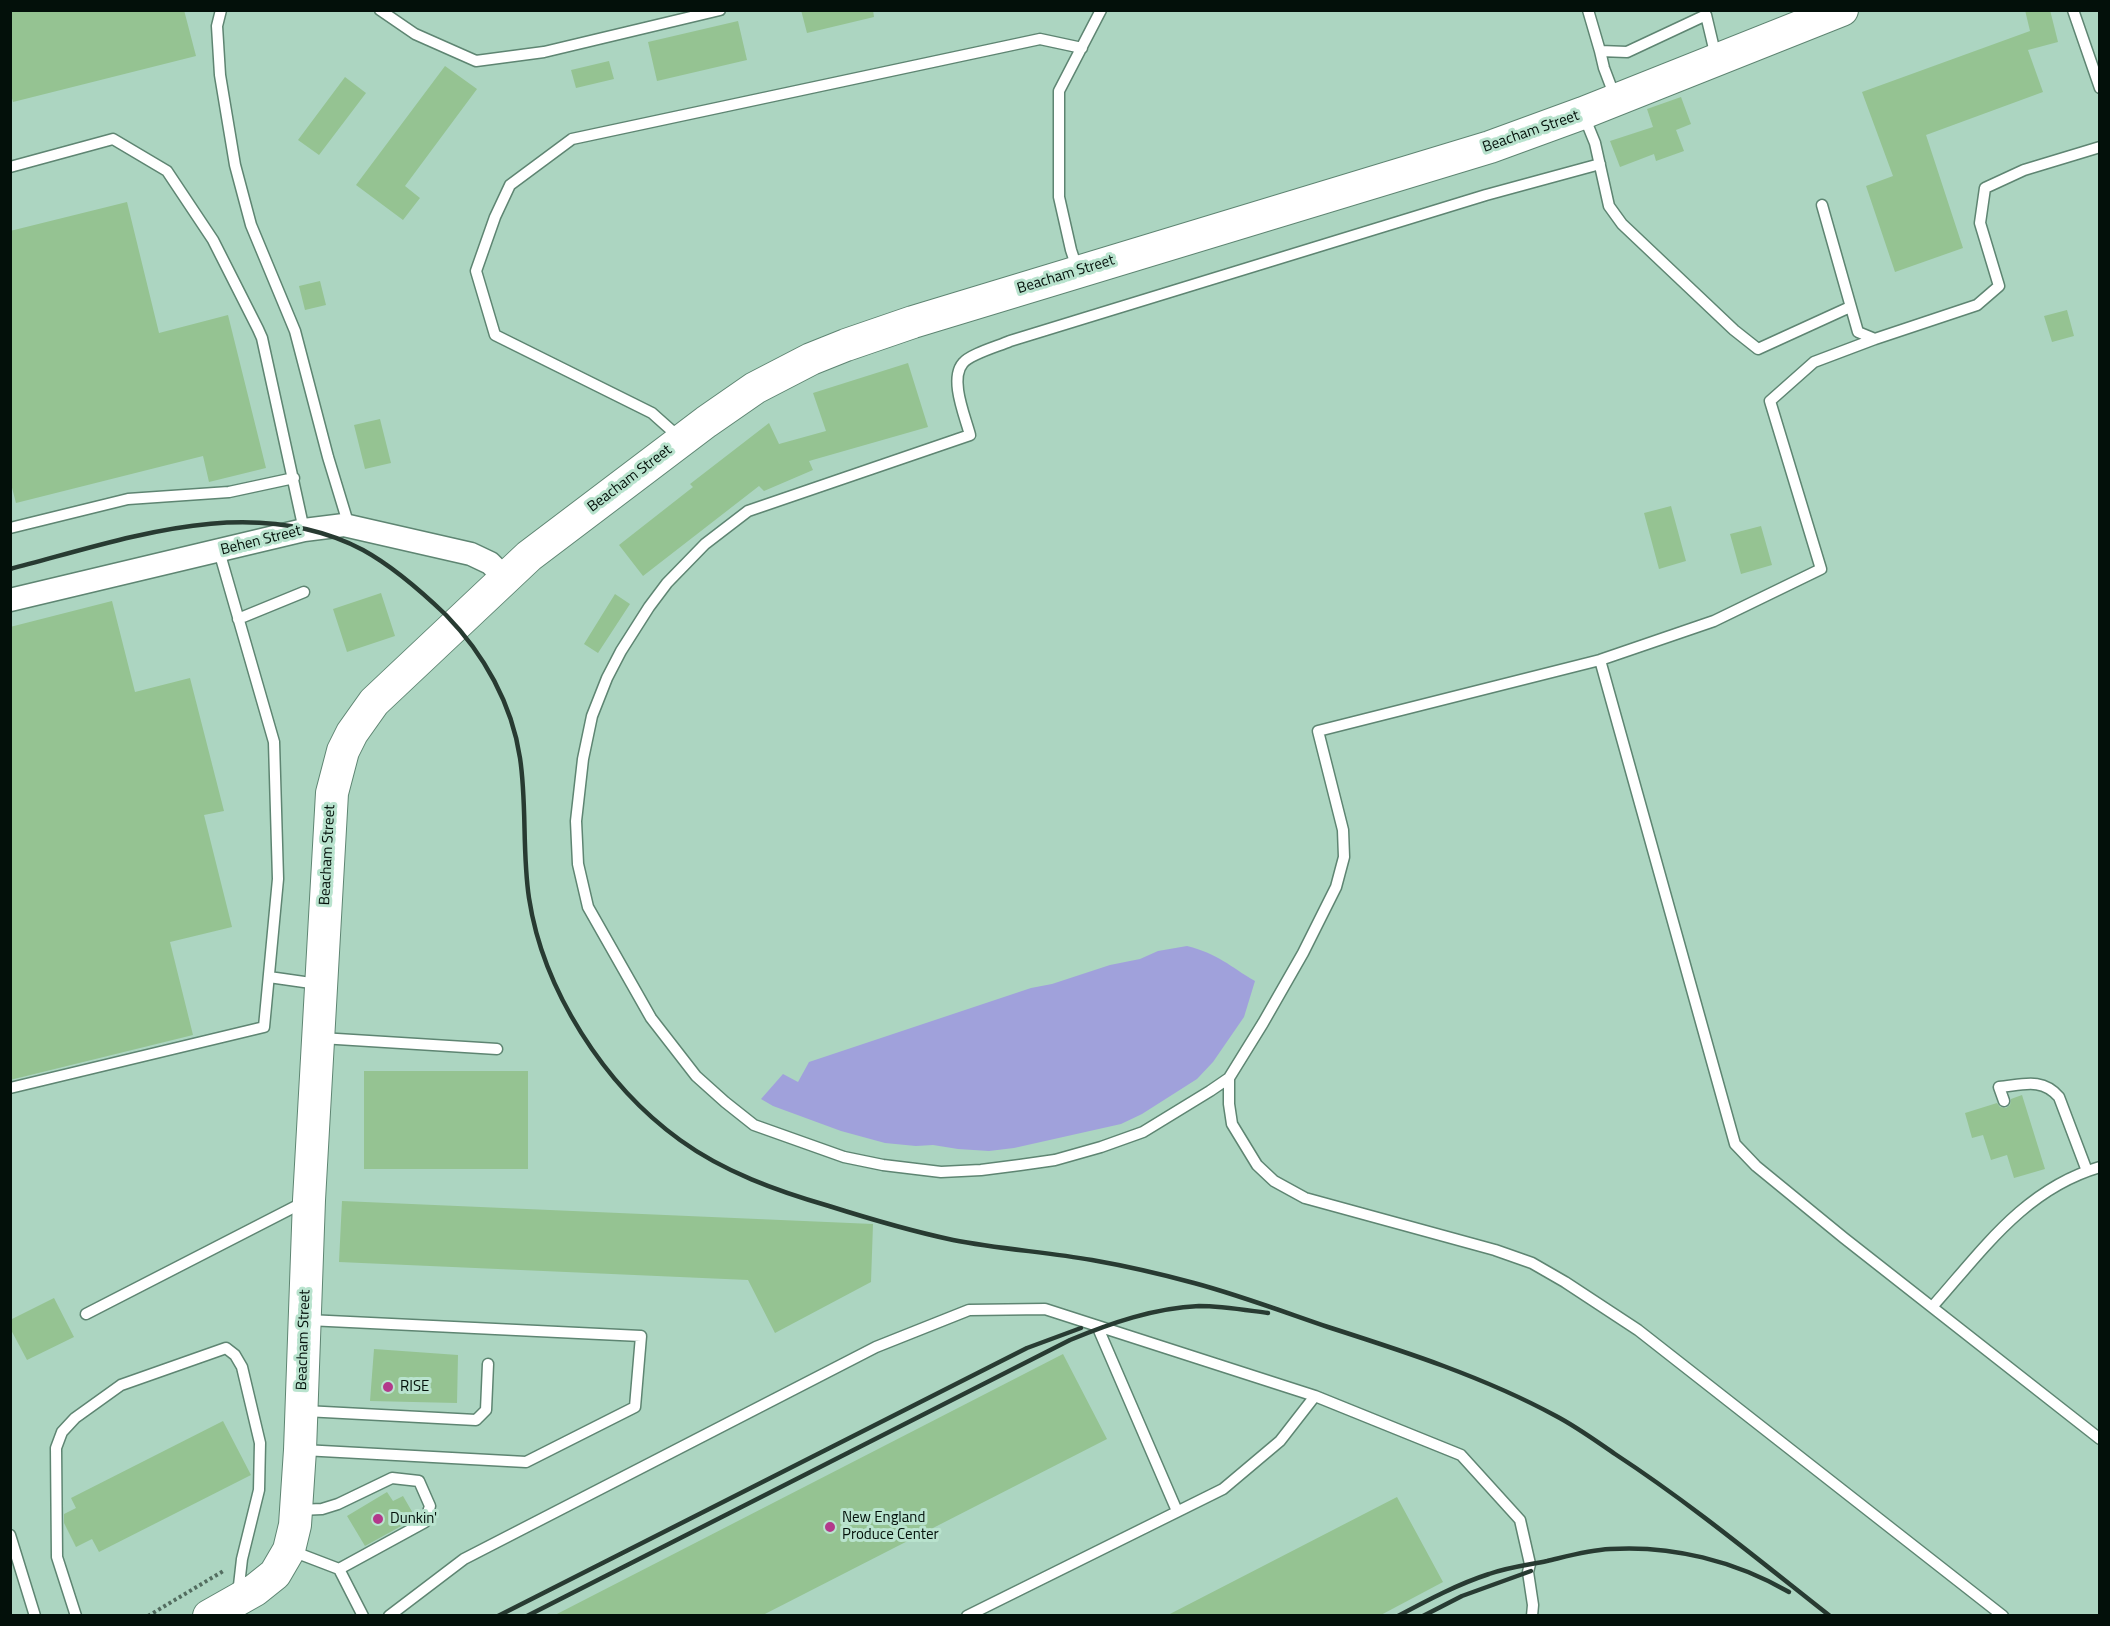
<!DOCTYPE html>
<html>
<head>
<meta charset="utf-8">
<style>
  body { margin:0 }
  #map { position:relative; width:2110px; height:1626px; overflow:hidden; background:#acd5c1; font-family:"Titillium Web",sans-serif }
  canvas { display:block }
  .frame { position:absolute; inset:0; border:12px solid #03100a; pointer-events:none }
</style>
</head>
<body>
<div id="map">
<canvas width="2110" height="1626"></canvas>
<div class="frame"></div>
</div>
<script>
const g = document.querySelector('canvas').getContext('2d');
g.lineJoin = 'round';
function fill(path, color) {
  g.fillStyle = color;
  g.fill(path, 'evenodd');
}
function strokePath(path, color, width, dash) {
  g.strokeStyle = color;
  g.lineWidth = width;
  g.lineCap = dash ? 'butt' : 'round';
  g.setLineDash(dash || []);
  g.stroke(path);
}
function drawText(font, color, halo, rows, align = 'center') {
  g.font = font + ' "Titillium Web",sans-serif';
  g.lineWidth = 6;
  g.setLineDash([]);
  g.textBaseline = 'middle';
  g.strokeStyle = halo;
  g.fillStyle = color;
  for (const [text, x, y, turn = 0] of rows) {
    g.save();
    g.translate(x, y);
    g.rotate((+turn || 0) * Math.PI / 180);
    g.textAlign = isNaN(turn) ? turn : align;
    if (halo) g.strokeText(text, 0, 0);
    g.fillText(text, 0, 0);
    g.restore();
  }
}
fill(new Path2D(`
  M1187,946C1219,954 1229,966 1255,981L1244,1017L1213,1062L1197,1079L1142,1114L1121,1124L1014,1148L989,1151L958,1149L933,1145L916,1146L885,1143L841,1131L773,1106L761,1099L783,1074L798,1082L809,1062L1031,988L1052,984L1110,965L1140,959L1158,951Z`), '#a0a1db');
fill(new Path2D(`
  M10,10H184L196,56L13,102L10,91Z
  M801,10H873L874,17L807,33Z
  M2025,10H2050L2058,42L2028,50L2043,92L1926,135L1963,248L1895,272L1866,186L1893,176L1862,92L2030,31Z
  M738,21L747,60L657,81L648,42Z
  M609,61L614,79L576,88L571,70Z
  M445,66L477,89L405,186L420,198L403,220L356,185Z
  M345,77L366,93L319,155L298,140Z
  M1681,97L1691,124L1676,130L1684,151L1656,161L1654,154L1620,167L1610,141L1653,127L1647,109Z
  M127,202L159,333L228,315L266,468L209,482L203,456L16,503L10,480V231Z
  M320,281L326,305L305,310L299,286Z
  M2067,310L2074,336L2052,342L2044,316Z
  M908,363L928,427L809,461L813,470L764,491L759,486L643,576L619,545L693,487L690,484L769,423L779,444L826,431L813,393Z
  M380,419L391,463L365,469L354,425Z
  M1671,506L1686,561L1659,569L1644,513Z
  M1761,526L1772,565L1741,574L1730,534Z
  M381,593L395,636L347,652L333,609Z
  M615,594L630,604L598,653L584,644Z
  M112,601L135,692L190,678L224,811L204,815L232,927L170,942L193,1035L10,1080V627Z
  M364,1071H528V1169H364Z
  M2022,1095L2045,1169L2014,1178L2007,1155L1991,1160L1983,1135L1972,1138L1965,1113L1997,1103L2000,1107L2006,1108L2010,1105L2011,1099Z
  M342,1201L873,1224L871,1282L775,1333L748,1280L339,1262Z
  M54,1298L74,1337L27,1360L10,1328V1320Z
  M374,1349L458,1355L457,1403L370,1401Z
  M1063,1354L1107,1439L761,1616H553Z
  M223,1421L251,1475L99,1552L92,1539L76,1547L64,1523V1514L76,1508L71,1498Z
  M387,1492L393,1501L403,1496L414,1515L404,1521L405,1524L365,1546L347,1516Z
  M1397,1497L1443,1582L1379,1616H1166Z`), '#95c392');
const lane = new Path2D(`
  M221,10L217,26L220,75L235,165L251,225L295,331L328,457L349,526
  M380,10L415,34L476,61L544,52L720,10
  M1588,10L1600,51L1627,52L1706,15L1716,57
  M2073,10L2100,88
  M1600,51L1604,68L1615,97
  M1584,116L1595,143L1609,206L1622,224L1734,330L1758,349L1850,307
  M1600,164L1486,195L1010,341C999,346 970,354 963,363C949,379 965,416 970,435L748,511L705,544L667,583L649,607L621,651L607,678L592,716L583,759L576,821L578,864L588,907L651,1018L696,1076L725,1102L754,1125L844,1157L883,1165L941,1172L981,1170L1020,1165L1055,1160L1101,1147L1143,1132L1210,1091L1229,1078L1263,1023L1303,953L1336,887L1344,857L1343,830L1318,731L1600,660L1714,621L1821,569L1770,401L1814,362L1875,339
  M10,167L113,139L167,171L213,240L258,329L262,338L304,530
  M1822,205L1858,332L1875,339L1977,305L1999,286L1980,223L1985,188L2024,170L2100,147
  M1077,268L1071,250L1059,197V91L1101,10
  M680,438L652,413L495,335L476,271L495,217L510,185L572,139L1040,39L1082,48
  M10,528L128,499L229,492L294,478
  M238,619L304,592
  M1600,660L1735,1144L1756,1166L1844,1238L2100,1439
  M269,977L318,984
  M321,1038L497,1049
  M1229,1078V1104L1232,1124L1257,1165L1274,1181L1305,1198L1495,1250L1532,1263L1565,1282L1638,1330L2003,1616
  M10,1088L264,1027L278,879L274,742L219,551
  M2004,1101L1999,1087C2022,1085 2042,1077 2059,1097L2087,1171
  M1932,1307C1982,1251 2024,1189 2100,1167
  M86,1314L306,1201
  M1098,1328L1177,1511
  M305,1411L476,1420L486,1410L488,1364
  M303,1450L526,1462L635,1407L641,1336L308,1320
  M299,1510L322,1509L338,1504L392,1478L419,1481L430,1506L425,1522L339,1569
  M10,1535L35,1616
  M292,1551L339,1569L363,1616
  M76,1616L57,1557L56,1448L62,1432L75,1418L121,1385L226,1348L235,1355L242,1367L260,1443L259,1490L242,1559L238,1594
  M389,1616L464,1559L876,1347L969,1310L1045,1309L1315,1396L1461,1455L1520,1520L1530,1564L1528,1572L1533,1605L1532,1616
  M967,1616L1223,1489L1280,1441L1315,1396`);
const street = new Path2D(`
  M10,600L304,530L344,525L471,554L490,563L505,578`);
const secondary = new Path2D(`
  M209,1616L255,1590L275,1574L289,1550L295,1525L300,1450L309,1200L332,793L343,751L352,733L374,702L529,556L706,422L755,388L811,359L846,345L913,322L1490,147L1583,113L1842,10`);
strokePath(lane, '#5e8572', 13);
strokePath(street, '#5e8572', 25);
strokePath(secondary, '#5e8572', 34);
strokePath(new Path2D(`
  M148,1616L225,1570`), '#536d60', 4, [3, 3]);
strokePath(lane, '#fff', 10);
strokePath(street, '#fff', 22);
strokePath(secondary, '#fff', 32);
strokePath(new Path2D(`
  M10,569C123,540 251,491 363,550C394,567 421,591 446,615C484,654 512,704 520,758C527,804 522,852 529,898C543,990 604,1085 680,1140C724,1172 777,1191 829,1206C870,1219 911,1231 953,1240C999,1249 1046,1252 1092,1260C1126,1266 1161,1274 1194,1283C1239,1295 1284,1312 1328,1327C1406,1352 1484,1377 1556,1416C1577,1427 1596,1441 1615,1454C1690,1503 1760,1561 1830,1616
  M498,1616L1027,1348L1081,1328
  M527,1616L1070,1340C1111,1323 1154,1308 1199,1306C1222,1306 1245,1310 1268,1313
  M1398,1616C1428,1600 1458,1584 1489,1574C1508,1567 1528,1565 1547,1561C1568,1556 1589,1550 1610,1549C1672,1545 1735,1561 1789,1592
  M1423,1616L1462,1596L1531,1571`), '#283b32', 4.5);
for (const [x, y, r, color] of [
  [388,1387,6,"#b3398b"],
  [378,1519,6,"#b3398b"],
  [830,1527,6,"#b3398b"]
]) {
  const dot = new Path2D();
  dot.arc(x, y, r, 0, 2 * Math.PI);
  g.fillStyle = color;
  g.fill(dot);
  strokePath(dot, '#b9e3ce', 2);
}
drawText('15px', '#03100a', '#b9e3ce', [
  ["Beacham Street",1531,132,-19],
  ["Beacham Street",1066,275,-17],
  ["Beacham Street",630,479,-37],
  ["Behen Street",261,541,-14],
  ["Beacham Street",328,855,-87],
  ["Beacham Street",304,1340,-88]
]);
drawText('15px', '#03100a', '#b9e3ce', [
  ["RISE",400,1387],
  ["New England",842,1518],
  ["Produce Center",842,1535],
  ["Dunkin'",390,1519]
], 'left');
</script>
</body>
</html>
